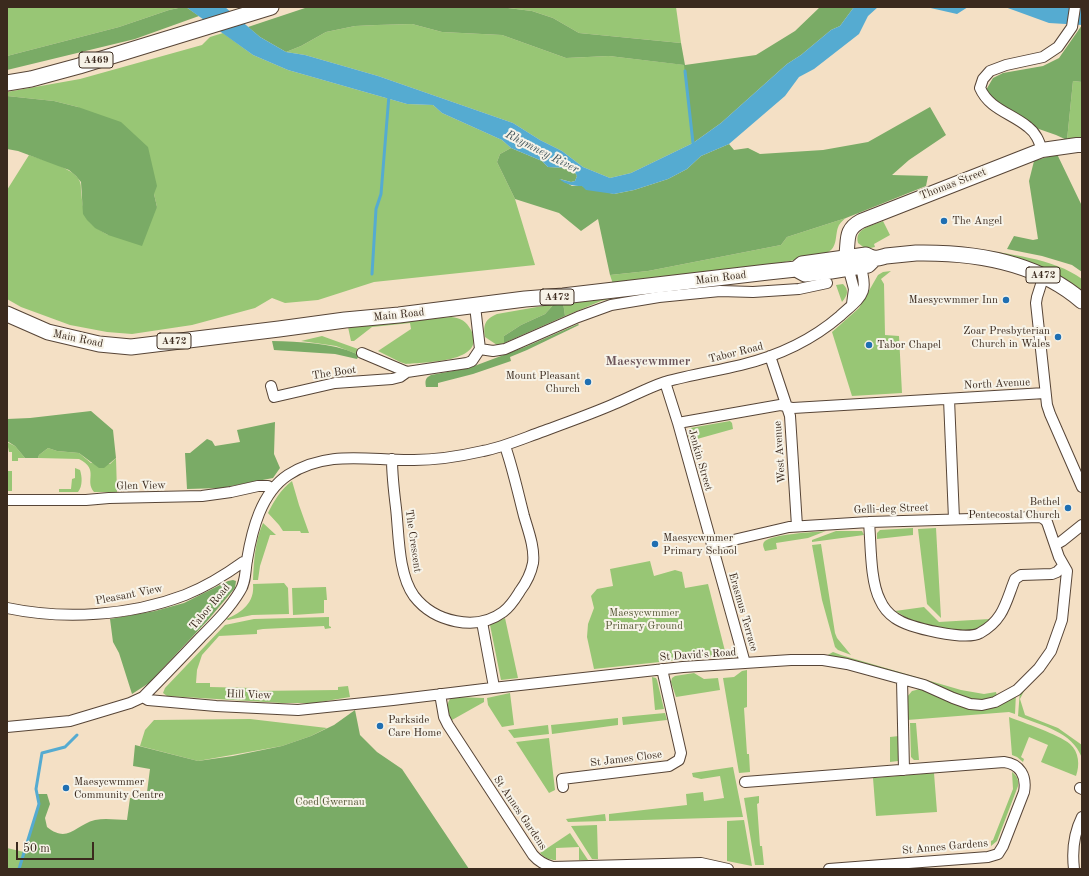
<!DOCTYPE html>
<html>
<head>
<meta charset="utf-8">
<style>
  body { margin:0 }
  #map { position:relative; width:1089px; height:876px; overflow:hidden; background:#f4e0c5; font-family:"Old Standard TT",serif }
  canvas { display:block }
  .frame { position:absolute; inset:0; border:8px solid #3b2a1e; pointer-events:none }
  .scale { position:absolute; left:16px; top:842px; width:78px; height:18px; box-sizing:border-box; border:2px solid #3b2a1e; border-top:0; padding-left:5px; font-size:12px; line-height:14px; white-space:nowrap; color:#3b2a1e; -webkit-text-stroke:3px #f7f3e8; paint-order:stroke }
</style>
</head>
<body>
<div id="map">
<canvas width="1089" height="876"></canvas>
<div class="frame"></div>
<div class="scale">50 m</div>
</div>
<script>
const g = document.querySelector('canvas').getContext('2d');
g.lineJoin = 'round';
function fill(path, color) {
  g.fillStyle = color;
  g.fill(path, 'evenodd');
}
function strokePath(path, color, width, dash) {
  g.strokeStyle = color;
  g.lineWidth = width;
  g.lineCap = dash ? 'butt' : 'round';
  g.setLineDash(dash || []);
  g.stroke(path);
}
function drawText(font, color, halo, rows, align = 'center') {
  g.font = font + ' "Old Standard TT",serif';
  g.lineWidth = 4;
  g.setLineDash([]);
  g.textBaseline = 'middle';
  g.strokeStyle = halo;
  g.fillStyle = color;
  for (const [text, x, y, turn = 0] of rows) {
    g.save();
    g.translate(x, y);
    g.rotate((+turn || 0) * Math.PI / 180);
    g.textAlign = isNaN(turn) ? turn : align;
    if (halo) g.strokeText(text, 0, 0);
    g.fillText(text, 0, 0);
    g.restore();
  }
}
fill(new Path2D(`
  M7,7H183L169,10L119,27L7,56Z
  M500,7H676L681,43L579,33L553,18L532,11Z
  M412,24L442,32L502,35L566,58L609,56L685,65L693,143L631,173L610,178L583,167L562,151L540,140L513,123L378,76L305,55L286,52L301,46L326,32L355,26L377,25Z
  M223,33L253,55L288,70L407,104L433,105L442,113L502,140L511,148L500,154L497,162L515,199L535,265L374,282L318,300L285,303L272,298L255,308L192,325L132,334L107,332L70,325L21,307L7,299V190L29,155C43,160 67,166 77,177C81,182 81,185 81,191C84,218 84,221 108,235L157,207L154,194L78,107L54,101L7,96V92L80,79L202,45L210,37Z
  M1073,81L1082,82V142L1067,140Z
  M846,218C843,220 841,222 839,225C834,235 839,248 826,253C820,255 813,255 806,256V258L747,269L613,284L610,275L648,271L781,245L787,237Z
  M883,221L890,235L874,244L875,247L866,249L858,243C854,228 872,226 883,221Z
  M972,248C1006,254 1054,258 1082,279V292L972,250Z
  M891,271L881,279L884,284L885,335L899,336L902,393L852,396L832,332L859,308L878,275L883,272Z
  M843,284C849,290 848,295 842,302L836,285Z
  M618,297L601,301L565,316L563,302Z
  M554,304L545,314L521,325L504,336V343L497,345L485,337C483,325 485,319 497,314Z
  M451,317C461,318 466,321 471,330C488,363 424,362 406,364L400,362L378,351L411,329L410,323L372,327L354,341H351L348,327Z
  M322,336L358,349L357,354L336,346L301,341Z
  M738,347L759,348L760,350L741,356Z
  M730,421L732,423L733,429L690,441L687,431L690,428Z
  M7,442L15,446L25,458H18V461H12V452H9Z
  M48,448L57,451L79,453L91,463L110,464L116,458L117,492H94C84,480 100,470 79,459L38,458L39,455Z
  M75,468L80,470C82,476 83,486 78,492H59V489H71L72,479L75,478Z
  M7,471H12V491H7Z
  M292,481L299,505L309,533H301L300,531H283L279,525L268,513C274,501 281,489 292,481Z
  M263,523L276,535H270L260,566L258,580H253C254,560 255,541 263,523Z
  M913,528V535L877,539V533L880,530Z
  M936,528L941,618L927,604L918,529Z
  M826,531L808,538L776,543L777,549L765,551C764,548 762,545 764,542C771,534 815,532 826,531Z
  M836,531H862L864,535L812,542V540Z
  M821,544L835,633L837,638L851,655L838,650L835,647L822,600L812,545Z
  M650,561L654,576L675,570L682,572L685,588L708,584L726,655L594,669L587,637L588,624L594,608L591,596L597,589L613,586L610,569Z
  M284,583L288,588L289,614L252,615L228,620L226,619C242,613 255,602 253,584Z
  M326,587L327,600H324V613L293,615L292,588Z
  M924,607L939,622L990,619C978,643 927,626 909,619C904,617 900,613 895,611Z
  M329,617V626L331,627V628L325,629L324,626L263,629L257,630V634L219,636L202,655L197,670L196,683H210V687L254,688V691L338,690V687L348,686L350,697L314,703H282L167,696L163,693L165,688L225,625L254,619Z
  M505,618L518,678L501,680L490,625Z
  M833,652L841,655L961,690L984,694L996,692L997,696H1003L978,702L826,656Z
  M747,670V707L744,708L747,754H749L750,772L739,773L723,678L734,677L742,671Z
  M694,673L704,679L718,678L720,690L676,697L671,682L672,678L675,676Z
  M652,677L656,678L657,680L664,709L655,710Z
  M1027,685L1020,699L1025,715L1058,728L1082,745V758C1072,731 1042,726 1018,716L1020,690Z
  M924,688L970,706L1016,693L1015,714L1009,712L907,720V697L912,691Z
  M510,693L514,725L502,727L488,705L487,698Z
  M457,697L484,698V702L452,720C448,713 445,706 450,699Z
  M665,713L667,720L623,725L622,717Z
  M1009,717C1024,723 1058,734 1070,744C1079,752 1080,765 1076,776L1041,762L1048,745L1029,737L1021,757L1024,759L1023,762L1017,757L1012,755Z
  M618,718V725L552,734L551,725Z
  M250,719L327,728L311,736L282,746L198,761L140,746L145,730L154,720Z
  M910,723H916L919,760H914L911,757Z
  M548,725L549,734L514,738L508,730Z
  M899,736V759L898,761L890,762V737Z
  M549,738L555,790L549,793L516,742Z
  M733,767L743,817L609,821V814L687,805L686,794L703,792L704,801L724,798L720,776L701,779L693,777L692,773Z
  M1012,772C1017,776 1019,780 1018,786L997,841L991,846V841L993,840L1013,789Z
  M934,773L937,812L876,816L873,778Z
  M759,796V803L757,804L760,846H762L764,865H755L744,798Z
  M605,814L606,821L568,822L566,819Z
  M744,820L752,866L727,861V821Z
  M597,825L598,859H592L571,826Z
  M570,833L588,860H579V847L556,848V860C549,860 545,858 540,853Z
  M7,848L24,852L19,869H7Z`), '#98c675');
fill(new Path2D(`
  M183,7H186L199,16L135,39L7,70V56L119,27L169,10Z
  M308,7H500L532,11L553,18L579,33L681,43L685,65L756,55L795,31L820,7H854L840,26L831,30L801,55L787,64L721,123L693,143L684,65L609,56L566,58L502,35L442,32L412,24L377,25L355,26L326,32L301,46L286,52L260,37L248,27Z
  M1082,25V82L1073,81L1067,140L1056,135L1036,128L990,98L986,90L993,78L1003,73L1043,66L1059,58Z
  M7,96L54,101L78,107L121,122L148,147L157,186L154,194L157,207L142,246L108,235L95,228L87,220L83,214L81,182L76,176L69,170L18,151L7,149Z
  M930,107L946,135L909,160L892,175L928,176L926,186L846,218L787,237L781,245L648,271L610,275L598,219L581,231L559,213L515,199L497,162L500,154L511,148L542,161L548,167L566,168L574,171L577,176L575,181L571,182L560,179L572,186H582L614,194L634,190L668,179L687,169L701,156L729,144L734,150L748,148L760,154L823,150L868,142Z
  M1057,154L1082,206V272L1072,265L1042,256L1007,249L1014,236L1033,240L1038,239L1029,181L1034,161Z
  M563,302L565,316L504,343V336L521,325L545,314L554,304Z
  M578,324L579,325L527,350L510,357L511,361L473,374L438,383V387H426C425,381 425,378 431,375L469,368L525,347Z
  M272,341C300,342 330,342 357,354L358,357L357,359L335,354L274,350Z
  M91,411L113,430L116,458L104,468H99L79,453L57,451L48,448L39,455L38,458H25L15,446L7,441V419L30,418Z
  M275,422L274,454L280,468L273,478L221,488L187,489L185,453H190L207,439L212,441L215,446L240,442L237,430Z
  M233,580L236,581L235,588L208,620L149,683L132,694L119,653L113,642L110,619L155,611L184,603L228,581Z
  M355,710L360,735L377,752L402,769L469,869H19L39,804L37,794H47L50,804L45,818L47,827C68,844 75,825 95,820C106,818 117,820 127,820L130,798L146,800L150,769L133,766L135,745L198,761L233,756L282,746L311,736L334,725Z`), '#7aab66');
fill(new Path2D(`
  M186,7H225L260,37L286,52L305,55L378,76L513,123L540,140L562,151L583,167L610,178L631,173L693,143L721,123L787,64L801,55L831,30L840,26L854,7H878L868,16L859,34L814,69L799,77L785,96L729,144L701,156L687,169L668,179L634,190L614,194L586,190L582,186C573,186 567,185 559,179L571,182L575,181L577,176L574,171L566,168L548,167L542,161L511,148L502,140L442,113L433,105L407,104L288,70L253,55Z
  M926,7H968L957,14Z
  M1005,7H1082V25L1049,23Z`), '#55abd1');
strokePath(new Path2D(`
  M685,71L693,143
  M372,274L376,209L381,194L389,95
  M19,869L39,804L36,789L42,753L65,747L77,735`), '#55abd1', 3);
const street = new Path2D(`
  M1042,150C1039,141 1036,133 1028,127C1011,113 989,109 980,88L983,79L990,71L1006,65L1043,57L1058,47L1072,27L1075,7
  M847,263L854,289L852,304
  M1044,275L1037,297L1036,303L1047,405L1050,414L1082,487
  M480,349L493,351L505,349L578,317L611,305L659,297L720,291L753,292L799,289L827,283
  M362,353L407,372L467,363L472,361L480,349L475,306
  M770,356L790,416L797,526
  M665,382L678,423L745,663
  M271,386L274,397L335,383L392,379L400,377L407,372
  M949,399L954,519
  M678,423L780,405L793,408L1045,393
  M392,459C392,475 394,492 396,508C399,534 398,574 414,596C434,622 476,632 503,612C511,606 515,599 520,591C526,583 531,573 533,563C535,548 528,530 524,516C518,493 513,469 505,446
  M7,500H86L109,498L202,496L231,492L258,486H268L273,489
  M869,522C871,544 870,581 880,600C883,607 889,614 895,618C909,628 966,641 980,633C1004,620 1006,601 1015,579L1021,575L1052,574L1057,572L1063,566
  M1055,545L1062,541L1082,525
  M7,608C64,620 130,616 185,595C205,587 225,575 243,562L247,561
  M482,622L494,687
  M902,680L904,770
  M440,694L444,717L448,725L533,855C539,862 545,865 553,867L701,863L728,869
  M143,697L148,700L216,706L298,710L393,700L484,689L683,667L791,660H823L847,664L924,685L953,698L970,704L982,705L995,702L1017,690L1039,668L1051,651L1062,620L1067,571L1059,557L1047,522L1044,519L1040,517L869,522L789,527L712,545
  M7,727L70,721L130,703L143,697C163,677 182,657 201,637C215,623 230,608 240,591C246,582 245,571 247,560C252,530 261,493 288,475C328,449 370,461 414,460C437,460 461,456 483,451C504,447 524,438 544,431C568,422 591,414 614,404C631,397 647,388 665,382C690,375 716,371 741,365C778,356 811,341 840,316C862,296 870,294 859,262
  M745,782L1004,762C1020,764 1027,776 1024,792L1003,846L998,854L988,857L829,869
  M563,787L562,779L669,766L679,760L681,753L662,669
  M1080,788L1082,789
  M1074,869C1072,852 1074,833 1082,817`);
const secondary = new Path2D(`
  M846,258C849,240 844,230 861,221L1042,150L1077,145H1082`);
const primary = new Path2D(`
  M7,83L31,79L79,66L271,7
  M796,269L802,264L866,255C868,256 872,258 874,258C878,259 882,257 886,256C896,255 906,254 916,253C975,252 1037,262 1082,301
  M7,314L48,332L99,344L131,347L279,329L345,320L399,315L525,299L563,296L768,272L796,269L805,274L831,271L868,265L874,259`);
strokePath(street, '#574537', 12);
strokePath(secondary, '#574537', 16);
strokePath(primary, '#574537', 17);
strokePath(street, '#fff', 10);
strokePath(secondary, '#fff', 14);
strokePath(primary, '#fff', 15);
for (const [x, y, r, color] of [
  [944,221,4,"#1f6fb2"],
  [1006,300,4,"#1f6fb2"],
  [1058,337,4,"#1f6fb2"],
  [869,345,4,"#1f6fb2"],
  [588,382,4,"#1f6fb2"],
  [1068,508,4,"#1f6fb2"],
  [655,544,4,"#1f6fb2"],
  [380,726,4,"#1f6fb2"],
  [66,788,4,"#1f6fb2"]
]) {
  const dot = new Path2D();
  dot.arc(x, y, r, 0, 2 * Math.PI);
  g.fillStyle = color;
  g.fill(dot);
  strokePath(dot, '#f7f3e8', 1.5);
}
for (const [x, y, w] of [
  [96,60,34],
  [1043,275,34],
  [557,297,34],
  [174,341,34]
]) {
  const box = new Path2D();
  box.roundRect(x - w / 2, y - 8, w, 16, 3);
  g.fillStyle = '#f7f3e8';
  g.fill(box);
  strokePath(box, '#3b2a1e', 1);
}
drawText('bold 10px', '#3b2a1e', null, [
  ["A469",96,60],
  ["A472",1043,275],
  ["A472",557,297],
  ["A472",174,341]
]);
drawText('11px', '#3b2a1e', '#f7f3e8', [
  ["Thomas Street",953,184,-21],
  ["Main Road",721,278,-7],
  ["Main Road",399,315,-6],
  ["Main Road",78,339,12],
  ["Tabor Road",736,353,-14],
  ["The Boot",334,373,-8],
  ["North Avenue",997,384,-3],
  ["West Avenue",780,452,-94],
  ["Jenkin Street",700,460,74],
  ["Glen View",141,486,-1],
  ["Gelli-deg Street",891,509,-2],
  ["The Crescent",413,541,82],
  ["Pleasant View",129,595,-11],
  ["Tabor Road",210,607,-50],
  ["Erasmus Terrace",743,612,74],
  ["St David's Road",698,655,-4],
  ["Hill View",249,695,2],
  ["St James Close",626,759,-7],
  ["St Annes Gardens",520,813,56],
  ["St Annes Gardens",945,847,-5]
]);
drawText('11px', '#3b2a1e', '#f7f3e8', [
  ["The Angel",952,221],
  ["Maesycwmmer Inn",998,300,"right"],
  ["Zoar Presbyterian",1050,331,"right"],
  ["Church in Wales",1050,344,"right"],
  ["Tabor Chapel",877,345],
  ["Mount Pleasant",580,376,"right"],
  ["Church",580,389,"right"],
  ["Bethel",1060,502,"right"],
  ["Pentecostal Church",1060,515,"right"],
  ["Maesycwmmer",663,538],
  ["Primary School",663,551],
  ["Parkside",388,720],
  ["Care Home",388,733],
  ["Maesycwmmer",74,782],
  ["Community Centre",74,795]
], 'left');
drawText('11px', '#575938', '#f7f3e8', [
  ["Maesycwmmer",644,613],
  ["Primary Ground",644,626],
  ["Coed Gwernau",330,802]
]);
drawText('italic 12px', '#44575d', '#f7f3e8', [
  ["Rhymney River",542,152,27]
]);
drawText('bold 13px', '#6d565b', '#f7f3e8', [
  ["Maesycwmmer",648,362]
]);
</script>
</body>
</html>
